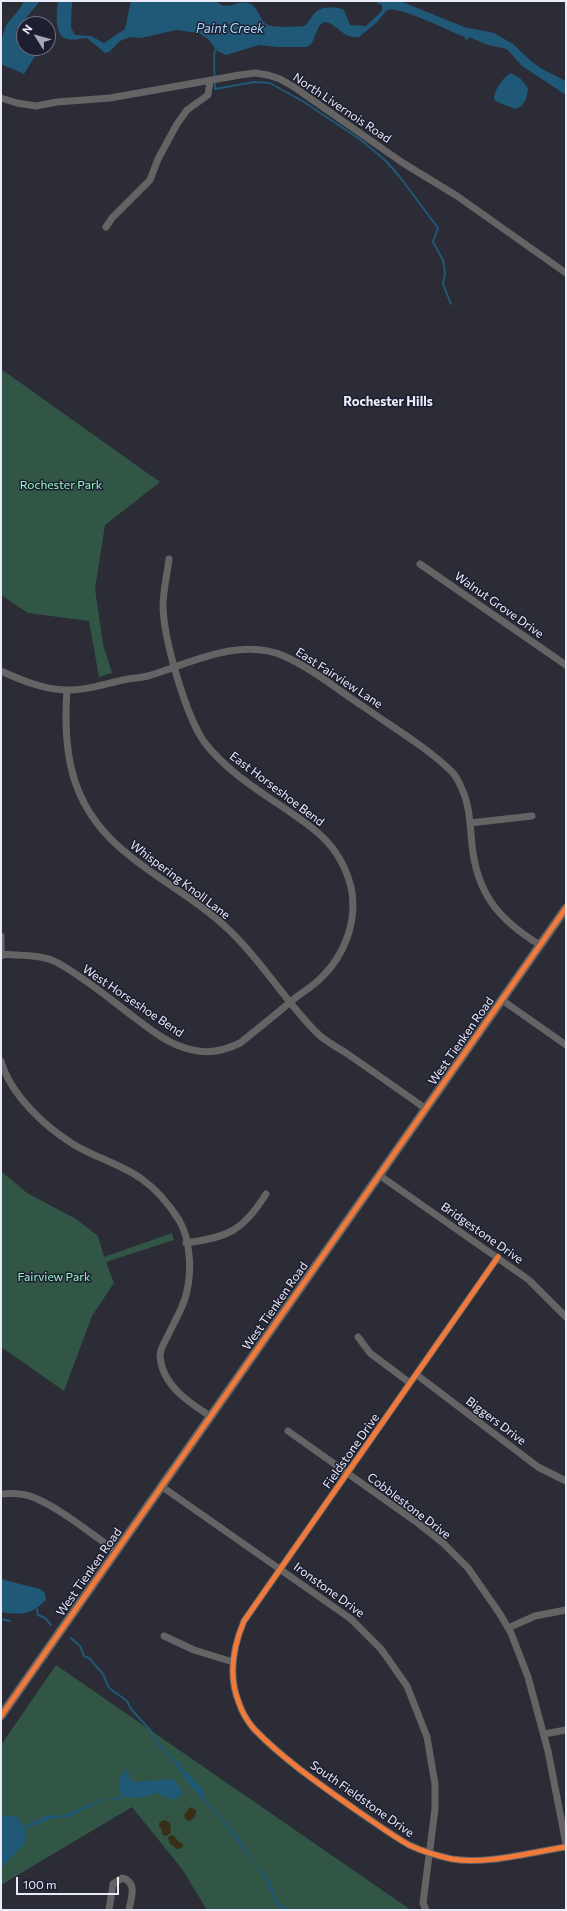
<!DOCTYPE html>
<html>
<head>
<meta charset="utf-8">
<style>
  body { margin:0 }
  #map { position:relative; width:567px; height:1911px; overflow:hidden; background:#2b2c36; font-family:Commissioner,sans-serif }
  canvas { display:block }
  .frame { position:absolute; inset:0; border:2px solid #e9ebf8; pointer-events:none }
  .north { position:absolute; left:16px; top:16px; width:40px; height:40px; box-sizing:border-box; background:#1d1f31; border:1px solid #6f7181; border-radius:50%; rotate:307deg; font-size:11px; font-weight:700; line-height:16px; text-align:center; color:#e9ebf8 }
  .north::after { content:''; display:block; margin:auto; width:14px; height:18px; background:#a6a8b4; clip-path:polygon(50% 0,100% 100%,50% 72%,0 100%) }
  .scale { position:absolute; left:16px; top:1877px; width:103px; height:18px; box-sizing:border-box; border:2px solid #e9ebf8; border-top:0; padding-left:5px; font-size:12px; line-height:14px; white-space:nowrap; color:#e9ebf8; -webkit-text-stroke:3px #1d1f31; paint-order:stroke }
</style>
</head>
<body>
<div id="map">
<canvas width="567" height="1911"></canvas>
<div class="frame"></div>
<div class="north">N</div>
<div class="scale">100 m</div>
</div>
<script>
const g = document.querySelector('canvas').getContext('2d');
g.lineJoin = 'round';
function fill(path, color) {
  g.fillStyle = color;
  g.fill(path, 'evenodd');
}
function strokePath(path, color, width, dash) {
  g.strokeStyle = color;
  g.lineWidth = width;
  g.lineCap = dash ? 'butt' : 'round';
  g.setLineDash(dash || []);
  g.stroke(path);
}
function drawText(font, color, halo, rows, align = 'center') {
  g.font = font + ' Commissioner,sans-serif';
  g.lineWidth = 3;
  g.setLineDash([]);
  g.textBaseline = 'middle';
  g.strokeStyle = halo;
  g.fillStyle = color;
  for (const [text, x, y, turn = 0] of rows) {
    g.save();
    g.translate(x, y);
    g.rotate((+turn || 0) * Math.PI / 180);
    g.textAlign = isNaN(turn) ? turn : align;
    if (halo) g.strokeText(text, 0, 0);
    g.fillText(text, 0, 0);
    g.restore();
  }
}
fill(new Path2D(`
  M1,369L160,482L105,525L95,589L103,644L112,673L99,677L89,621L28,613L1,595Z
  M1,1171L27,1193L76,1219L98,1236L104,1257L172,1233L174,1240L106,1262L114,1283L92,1316L64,1391L1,1347Z
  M56,1665L411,1910H207L182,1869L132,1807L1,1885V1745Z`), '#315646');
fill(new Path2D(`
  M190,1807L196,1810C197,1814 193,1820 189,1821L185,1819L184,1815Z
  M164,1820L167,1821L170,1823L171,1833L166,1836L162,1834V1830L159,1826V1823Z
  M171,1835L174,1836L179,1842L183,1844L182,1848L177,1849L170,1844L168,1838Z`), '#383016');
fill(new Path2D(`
  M24,1H40L16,30L18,46L20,47L24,44V48H40L24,74L1,64C1,51 0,36 7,24C13,16 20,10 24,1Z
  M58,1H72L71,28L75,35L91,36L104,43L125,29L131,1H215C229,12 235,0 248,3C259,6 258,18 266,24C271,28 297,27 304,26C309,23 310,18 314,14C320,6 336,6 344,10L350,25L366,26L382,11V5L373,1H400L464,27L494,33L513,44L532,62L542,69L566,81V95L522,66L507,49L488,45L469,37L466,41L465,37C450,32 400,5 387,10L377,22L359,37C341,39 338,23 324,22L319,26L312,43L307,47H277L259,45L226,55L217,51L209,40L199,33L176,30L141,38L130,37L120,41L109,52L105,53L87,38C81,38 73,41 67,39C53,35 57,12 58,1Z
  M511,73L520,78L528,88C528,97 524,107 515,109C508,105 497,104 494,99C494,90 503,77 511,73Z
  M1,1579L40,1589L45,1593L46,1600C31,1615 22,1615 1,1612Z
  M173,1759L179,1762L182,1769L188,1773L203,1790L205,1799L238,1837L254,1863L264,1873L272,1885L274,1893L279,1903L286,1907L287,1910C273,1908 271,1887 264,1877C252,1862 241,1846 229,1830C213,1807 185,1785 173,1759Z
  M126,1770H127L131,1780L134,1782L173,1779L181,1789L182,1795L174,1800L156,1793C147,1796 135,1800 126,1796C121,1800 112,1801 106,1799L68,1817L53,1818L24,1829L26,1837L23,1845L1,1868V1817L8,1815L17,1817L23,1827L46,1816L64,1815L103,1799H110L122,1796L124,1793H120C117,1786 120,1775 126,1770Z`), '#205878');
strokePath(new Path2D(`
  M215,50C213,57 215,80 215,89L254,82L270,83L304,102L361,140L386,161L400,177L438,228L433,242L443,260L445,273L443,284L451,304
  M37,1609L38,1615L45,1618L51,1625
  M1,1619L10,1621
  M71,1638L80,1646L84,1656L89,1658L103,1674L109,1688L127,1701L131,1709L152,1732L156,1742L175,1761`), '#205878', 2);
strokePath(new Path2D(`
  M1,98L17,103L36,106L57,102L110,98L240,75L255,73L268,75L280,79L294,87L403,163L457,196L566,273
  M106,227L112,218L150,180L158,159L177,124L187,110L208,95L210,81
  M420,564L566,665
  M1,671C21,680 42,689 65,690C85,691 104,684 123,680C131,678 140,678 148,676C191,663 239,637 284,656C313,669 338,690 364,707C392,727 428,748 452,772C456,776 459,782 461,787C470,805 470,825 472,845C477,894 499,920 540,945
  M67,690C62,759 73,812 130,856C162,882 199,901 229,930C262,961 285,1001 317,1033C326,1042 339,1048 349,1055C375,1073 401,1091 426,1109
  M470,823L532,816
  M1,936V956
  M1,954C19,956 42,954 58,963C85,978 110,999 135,1018C152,1031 171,1046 193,1050C209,1054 226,1050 240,1043C258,1029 276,1014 294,999C303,992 313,986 321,978C345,955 358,920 351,887C345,863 332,843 312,828C276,800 233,779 205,743C186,717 164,640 163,607C163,591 167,575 169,559
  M502,1000L566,1045
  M1,1061C10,1094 44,1126 73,1144C95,1158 122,1164 143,1180C157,1190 170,1206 179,1220C191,1240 192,1273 186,1295C183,1307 176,1319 170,1331C167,1339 160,1347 160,1356C162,1385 188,1402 210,1416
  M379,1175L529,1280L566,1317
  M186,1243C228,1237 243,1231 266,1194
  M498,1257L244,1621C233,1647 228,1676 239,1703C242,1712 248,1722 254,1729C284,1760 321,1785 356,1810C374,1822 391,1835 409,1845C422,1851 438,1856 452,1859C487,1865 531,1852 566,1847
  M358,1337L370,1353L410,1383
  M417,1375L538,1467L566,1481
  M288,1431L419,1524L443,1543L468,1568L500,1614L511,1633L528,1677L548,1751L566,1844
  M161,1486L351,1619L381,1649L407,1686L427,1737L435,1784V1809L423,1903L426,1910
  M1,1494C12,1493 24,1493 35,1498C63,1510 91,1534 116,1551
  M508,1628L535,1616L566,1610
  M164,1636L194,1650L233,1662
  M544,1734L566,1730
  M109,1910L113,1884L122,1878C138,1882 131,1898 129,1910`), '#656364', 7);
strokePath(new Path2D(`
  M1,1716L566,908`), '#656364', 9);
strokePath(new Path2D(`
  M498,1257L244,1621C233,1647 228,1676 239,1703C242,1712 248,1722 254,1729C284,1760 321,1785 356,1810C374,1822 391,1835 409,1845C422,1851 438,1856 452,1859C487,1865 531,1852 566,1847
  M1,1716L566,908`), '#f17a3a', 5);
drawText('12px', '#e9ebf8', '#1d1f31', [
  ["North Livernois Road",342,108,34],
  ["Walnut Grove Drive",499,605,35],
  ["East Fairview Lane",339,678,33],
  ["East Horseshoe Bend",277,789,37],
  ["Whispering Knoll Lane",180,880,37],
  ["West Horseshoe Bend",133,1001,34],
  ["West Tienken Road",461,1041,-55],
  ["Bridgestone Drive",482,1233,35],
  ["West Tienken Road",275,1306,-55],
  ["Biggers Drive",496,1421,37],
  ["Fieldstone Drive",351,1451,-55],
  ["Cobblestone Drive",409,1506,37],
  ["West Tienken Road",89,1572,-55],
  ["Ironstone Drive",329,1590,36],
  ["South Fieldstone Drive",362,1799,35]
]);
drawText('12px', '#93f4c5', '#1d1f31', [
  ["Rochester Park",61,485],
  ["Fairview Park",54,1277]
]);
drawText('italic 13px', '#a7d8f8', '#1d1f31', [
  ["Paint Creek",230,29]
]);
drawText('bold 13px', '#e9ebf8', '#1d1f31', [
  ["Rochester Hills",388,402]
]);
</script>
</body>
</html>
